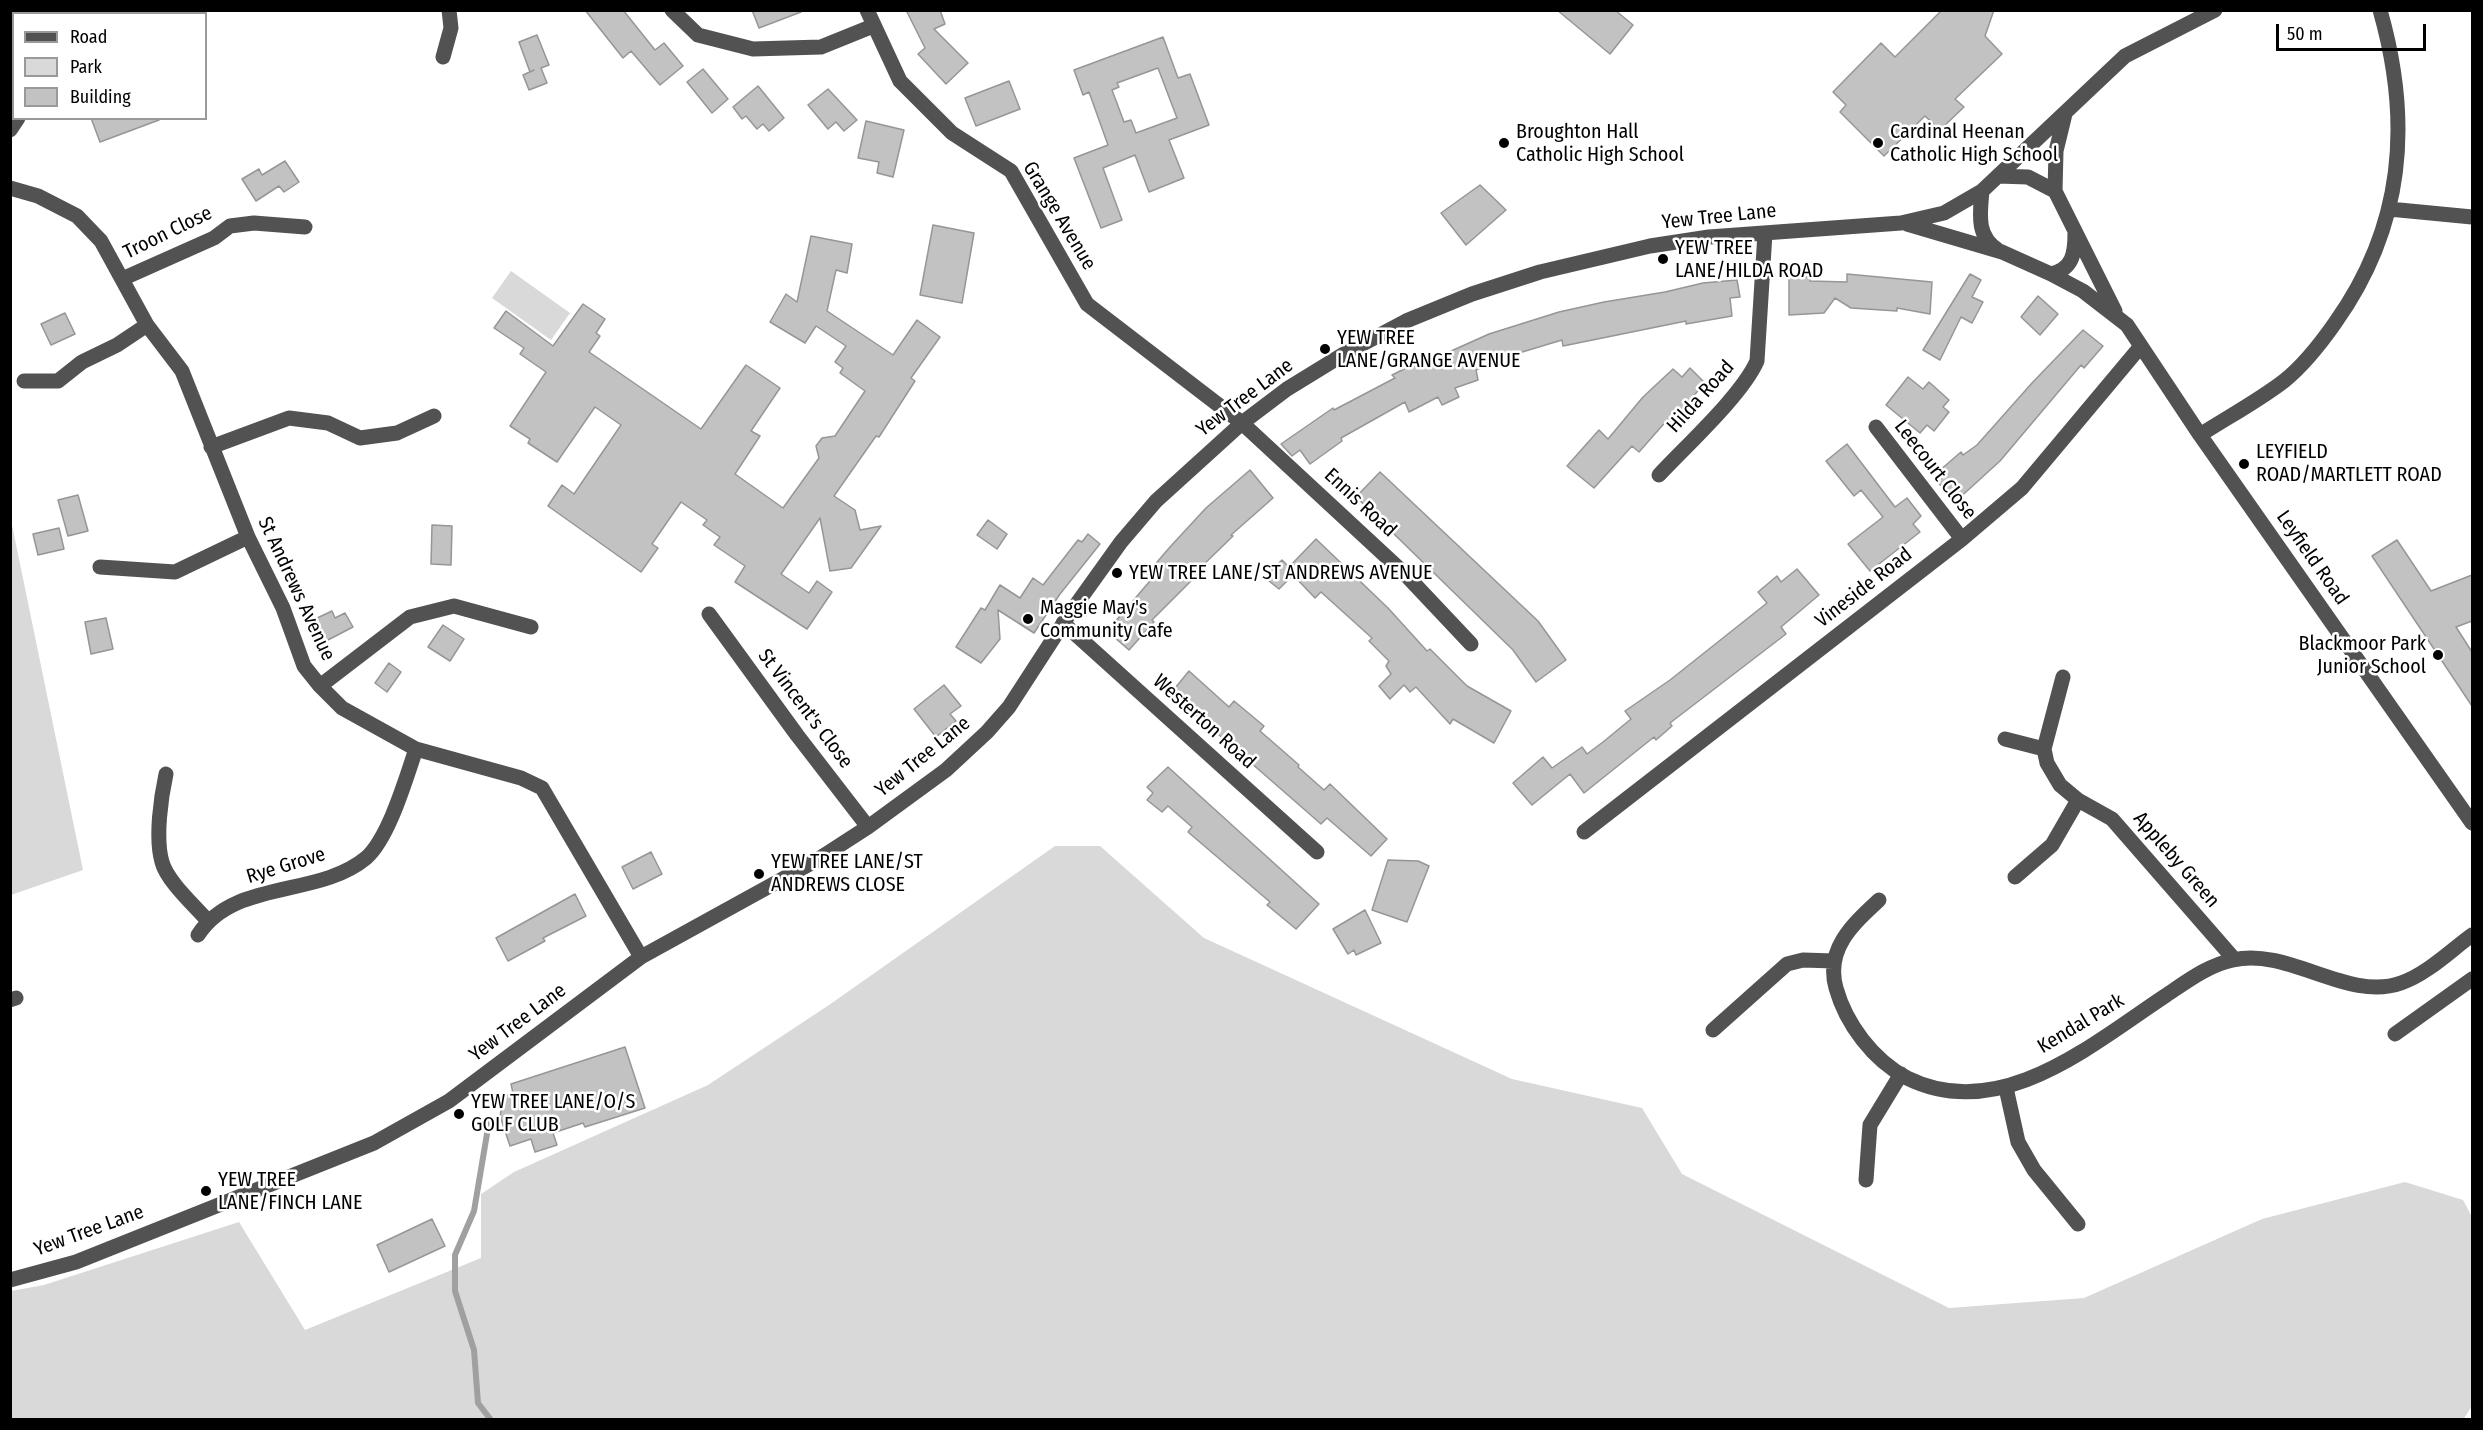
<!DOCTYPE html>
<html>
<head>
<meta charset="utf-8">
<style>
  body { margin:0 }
  #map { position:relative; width:2483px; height:1430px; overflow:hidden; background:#fff; font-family:"Fira Sans Condensed",sans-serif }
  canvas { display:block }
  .frame { position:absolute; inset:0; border:12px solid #000; pointer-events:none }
  .legend { position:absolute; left:12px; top:12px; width:195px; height:108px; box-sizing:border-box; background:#fff; border:2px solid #999; margin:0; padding:8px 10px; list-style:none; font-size:18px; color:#000 }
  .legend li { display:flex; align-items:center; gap:12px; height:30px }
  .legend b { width:30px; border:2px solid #999 }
  .scale { position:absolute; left:2276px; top:24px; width:150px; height:27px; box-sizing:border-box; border:3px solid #000; border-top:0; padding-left:8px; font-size:18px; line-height:21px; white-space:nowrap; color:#000; -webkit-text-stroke:4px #fff; paint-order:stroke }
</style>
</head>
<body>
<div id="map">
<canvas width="2483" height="1430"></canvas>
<div class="frame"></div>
<ul class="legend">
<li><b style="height:8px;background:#525252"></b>Road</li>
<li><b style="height:16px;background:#d9d9d9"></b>Park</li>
<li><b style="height:16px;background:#c2c2c2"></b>Building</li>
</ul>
<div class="scale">50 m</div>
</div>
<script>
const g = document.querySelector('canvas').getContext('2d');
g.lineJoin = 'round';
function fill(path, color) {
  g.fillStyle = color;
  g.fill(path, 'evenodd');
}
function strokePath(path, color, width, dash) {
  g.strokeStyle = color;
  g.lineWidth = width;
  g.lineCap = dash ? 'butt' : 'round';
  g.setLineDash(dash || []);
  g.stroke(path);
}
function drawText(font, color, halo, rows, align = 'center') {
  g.font = font + ' "Fira Sans Condensed",sans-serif';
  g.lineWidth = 5;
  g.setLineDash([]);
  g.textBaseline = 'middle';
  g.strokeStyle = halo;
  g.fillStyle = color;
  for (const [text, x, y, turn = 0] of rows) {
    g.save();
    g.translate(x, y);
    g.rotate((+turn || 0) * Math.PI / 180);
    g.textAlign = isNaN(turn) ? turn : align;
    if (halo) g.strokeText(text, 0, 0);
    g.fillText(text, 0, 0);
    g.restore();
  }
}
fill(new Path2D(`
  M511,271L570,313L551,340L492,298Z
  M11,520L83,870L11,895H10Z
  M1055,846H1100L1204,938L1512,1079L1642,1108L1682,1174L1949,1308L2084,1298L2262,1219L2405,1182L2463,1200L2472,1217V1406L2463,1420L11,1419V1291L44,1285L239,1222L305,1330L481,1258V1194L514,1172L708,1085L829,1005Z`), '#d9d9d9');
strokePath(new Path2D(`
  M489,1122L474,1211L455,1255V1291L474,1350L478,1403L491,1420`), '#a0a0a0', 6);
const building = new Path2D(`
  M585,10H623L655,50L664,43L683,66L660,85L631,51L623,58Z
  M752,10H801V12L759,28Z
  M906,10H940L945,24L934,29L968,63L946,84L918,54L925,48Z
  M1557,10H1615L1633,25L1610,54Z
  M1942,10H1994L1985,36L2002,54L1955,99L1964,107L1940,130L1925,116L1884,156L1840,112L1846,105L1833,92L1881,43L1895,57Z
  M537,35L549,65L541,68L547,83L529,90L523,75L534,70L530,72L519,42Z
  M1163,37L1178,78L1190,74L1209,125L1169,140L1184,178L1149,192L1135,155L1103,168L1122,220L1101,228L1074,158L1108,145L1089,92L1083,95L1074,70ZM1158,68L1177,118L1136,133L1131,120L1124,122L1112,90L1119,87L1117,83Z
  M703,69L728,99L712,113L687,82Z
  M1009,81L1020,109L976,126L965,98Z
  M758,86L784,118L769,131L763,124L757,129L746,116L742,119L733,107Z
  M828,89L857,120L844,131L836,122L828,129L808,105Z
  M91,118H158L159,120L100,142Z
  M866,121L904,130L893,177L877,173L879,162L858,158Z
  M285,161L299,182L284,192L279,186L256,201L242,179L259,169L262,175Z
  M1480,185L1506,210L1466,245L1441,213Z
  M933,225L974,233L962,303L920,295Z
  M811,236L852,244L847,273L836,270L827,311L893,355L917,320L940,337L911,378L915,381L879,437L876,436L834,496L855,510L860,530L881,526L851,568L830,571L820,518L781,574L809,593L817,581L832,592L807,629L735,582L745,566L714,545L720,537L703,525L707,520L681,502L652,544L658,548L641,572L548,506L562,485L574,494L621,425L595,407L557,462L528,443L530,439L510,426L546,372L520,354L524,348L494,328L506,311L553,346L583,304L605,319L596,333L600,336L589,352L701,429L746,365L780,388L751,431L760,436L735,474L783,508L819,458L816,446L822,438L835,436L865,391L840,373L843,368L835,362L846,346L816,326L805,343L770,322L786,294L797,302Z
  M1847,274L1932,282L1930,314L1897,308V311L1851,308L1835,298L1824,313L1789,315V277H1810V281L1847,282Z
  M1970,274L1981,280L1972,297L1983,302L1972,323L1961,317L1940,360L1923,350Z
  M1737,280L1740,297L1730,298L1732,316L1686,324V321L1563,346L1562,340L1509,356L1476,370L1478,380L1455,388L1459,397L1442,405L1438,397L1409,412L1405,402L1341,438L1342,441L1310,464L1300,450L1292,456L1281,444L1333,408L1334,410L1395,378L1392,375L1439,352L1440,356L1489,334L1559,312L1604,302L1665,292L1703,283Z
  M2038,296L2058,314L2040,335L2021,317Z
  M65,313L75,334L51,345L41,324Z
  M2083,330L2103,346L2084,368L2081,365L2000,461L1955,502L1936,480L1942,476L1939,471L1961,452L1963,455L1977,445L2032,383Z
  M1690,368L1705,383L1672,420L1669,418L1639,452L1632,446L1594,488L1567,466L1599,430L1608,439L1643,397L1673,369L1682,377Z
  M1908,377L1923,389L1929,382L1949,400L1943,407L1949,412L1934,431L1927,425L1920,433L1886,405Z
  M1847,444L1895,507L1907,498L1921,516L1913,524L1920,532L1870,571L1848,544L1883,517L1861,490L1854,496L1826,461Z
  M1250,470L1273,498L1231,535L1233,536L1197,571L1199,573L1152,620L1154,622L1129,650L1107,631L1150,581L1145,576L1170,547L1206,508Z
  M1380,472L1538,621L1566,660L1536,682L1513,650L1356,497Z
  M78,495L88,531L68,536L58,500Z
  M988,520L1007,534L997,549L977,535Z
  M432,525L452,526L451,565L431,564Z
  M59,528L64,549L38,555L33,534Z
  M1088,534L1100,544L1060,594L1034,633L998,610L1000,639L981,663L956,647L981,608L985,610L1000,585L1020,598L1033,578L1043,585L1078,540L1082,542Z
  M1316,539L1388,608L1427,651L1430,649L1467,686L1511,711L1494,743L1453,719L1450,724L1416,687L1410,692L1404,685L1390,699L1379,686L1391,674L1386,666L1389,661L1369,641L1372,638L1321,592L1315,598L1293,575L1279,589L1264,577L1282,560L1289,567Z
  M2397,540L2431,591L2472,575V621L2456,627L2472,652V706L2372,556Z
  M1797,569L1819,595L1781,627L1786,634L1670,723L1672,726L1656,740L1654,737L1584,793L1570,774L1532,805L1513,783L1543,757L1552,768L1582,747L1587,754L1603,742L1631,719L1625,711L1670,680L1767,603L1758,592L1777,576L1781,582Z
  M332,611L335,618L345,613L353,627L326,641L315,619Z
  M106,618L113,649L91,654L85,622Z
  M443,625L464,639L450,661L428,647Z
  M389,663L401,672L387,692L375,683Z
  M1189,671L1229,707L1234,701L1264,726L1260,731L1299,765L1298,767L1324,790L1330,784L1387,839L1371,856L1327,818L1321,824L1171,693Z
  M944,685L961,706L950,714L956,721L936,737L914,709Z
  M1168,767L1319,904L1296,929L1267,905L1270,902L1188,832L1192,827L1168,806L1162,812L1147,800L1153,793L1147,787Z
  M651,852L662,874L633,889L622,867Z
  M1388,860L1418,861L1429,866L1407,922L1372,910Z
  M575,894L586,916L543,938L545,941L508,961L496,938Z
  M1365,910L1381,943L1356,955L1354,950L1348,954L1333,929Z
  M625,1047L645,1108L585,1127L583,1123L553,1133L557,1145L535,1152L531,1139L510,1146L500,1116L504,1096L513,1093L511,1084Z
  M432,1219L445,1246L389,1272L377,1245Z`);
fill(building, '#c2c2c2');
strokePath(building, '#969696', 1.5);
strokePath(new Path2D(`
  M672,10L698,35L753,49L821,47L873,26
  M867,10L900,81L952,133L1011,171L1087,304L1242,423L1405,574L1471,644
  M443,57L451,28L449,10
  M10,130L18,118
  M1998,176L2028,177L2055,191L2115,311
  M10,188L38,196L77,216L101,241L147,325L182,371L248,537L283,608L304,666L320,686L342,708L416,749L521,778L542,788L641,957
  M1982,191C1980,214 1976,236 1998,250
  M2055,191L2056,151L2065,114
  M2389,209L2472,217
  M1907,224L2002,252L2051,274L2083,291L2127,325L2200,435L2472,823
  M2051,274C2073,269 2075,253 2075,233
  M122,279L214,238L230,226L254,223L305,227
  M24,381H58L82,362L117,345L147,325
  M1876,427L1962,539
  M2200,435C2228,417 2258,401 2284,381C2304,365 2321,343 2335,323C2404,226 2412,122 2380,10
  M211,447L289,418L328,423L360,438L397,433L434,416
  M1659,475C1687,445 1742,395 1757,361L1765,233
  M100,567L175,572L248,537
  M709,614L797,735L868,827
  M1063,623L1317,852
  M320,686L410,617L454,606L531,627
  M2005,739L2044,749L2063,677
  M2044,749L2047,763L2060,785L2078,800L2112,819L2234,959
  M166,774C161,797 155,838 162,862C167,881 194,905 207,920
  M1584,832L1962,539L2022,488L2141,346
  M2015,877L2052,845L2078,800
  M1879,900C1853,924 1825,949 1836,988C1846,1024 1873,1060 1907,1078C2000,1124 2091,1045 2165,996C2186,982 2208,965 2233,960C2288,947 2348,1002 2401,983C2427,974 2450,951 2472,935
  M198,935C234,879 318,898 366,858C389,838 406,778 416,749
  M10,1000L16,998
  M1713,1030L1787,964L1803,960L1834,961
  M2395,1034L2472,979
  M2006,1088L2018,1142L2034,1170L2078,1224
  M1866,1180L1870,1125L1901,1074
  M10,1280L76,1262L374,1143L449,1101L641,957L817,860L868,827L946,770L987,732L1009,707L1068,616L1121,542L1156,501L1242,423L1287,389L1344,354L1406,321L1472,294L1540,272L1650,246L1709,237L1901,223L1944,213L1982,191L2125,56L2215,10`), '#525252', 15);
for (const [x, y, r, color] of [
  [1504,143,6,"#000"],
  [1878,143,6,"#000"],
  [1663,259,6,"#000"],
  [1325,349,6,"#000"],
  [2244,464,6,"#000"],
  [1117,573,6,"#000"],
  [1028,619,6,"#000"],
  [2438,655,6,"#000"],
  [759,874,6,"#000"],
  [459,1114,6,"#000"],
  [206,1191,6,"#000"]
]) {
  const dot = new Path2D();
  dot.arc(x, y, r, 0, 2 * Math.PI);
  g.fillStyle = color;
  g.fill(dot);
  strokePath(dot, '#fff', 2);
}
drawText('20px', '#000', '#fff', [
  ["Broughton Hall",1516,132],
  ["Catholic High School",1516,155],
  ["Cardinal Heenan",1890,132],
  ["Catholic High School",1890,155],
  ["YEW TREE",1675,248],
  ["LANE/HILDA ROAD",1675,271],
  ["YEW TREE",1337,338],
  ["LANE/GRANGE AVENUE",1337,361],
  ["LEYFIELD",2256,452],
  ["ROAD/MARTLETT ROAD",2256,475],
  ["YEW TREE LANE/ST ANDREWS AVENUE",1129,573],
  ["Maggie May's",1040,608],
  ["Community Cafe",1040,631],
  ["Blackmoor Park",2426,644,"right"],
  ["Junior School",2426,667,"right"],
  ["YEW TREE LANE/ST",771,862],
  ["ANDREWS CLOSE",771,885],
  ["YEW TREE LANE/O/S",471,1102],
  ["GOLF CLUB",471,1125],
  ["YEW TREE",218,1180],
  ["LANE/FINCH LANE",218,1203]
], 'left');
drawText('20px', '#000', '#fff', [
  ["Grange Avenue",1059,216,59],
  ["Yew Tree Lane",1719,217,-6],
  ["Troon Close",168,233,-26],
  ["Hilda Road",1701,397,-48],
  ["Yew Tree Lane",1245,398,-37],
  ["Leecourt Close",1935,470,52],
  ["Ennis Road",1360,503,43],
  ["Leyfield Road",2312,558,55],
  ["Vineside Road",1864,588,-38],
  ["St Andrews Avenue",296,589,65],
  ["St Vincent's Close",805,709,53],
  ["Westerton Road",1204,722,42],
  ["Yew Tree Lane",923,757,-39],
  ["Appleby Green",2176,860,49],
  ["Rye Grove",286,866,-17],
  ["Yew Tree Lane",518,1023,-37],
  ["Kendal Park",2081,1024,-31],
  ["Yew Tree Lane",89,1231,-20]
]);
</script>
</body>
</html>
